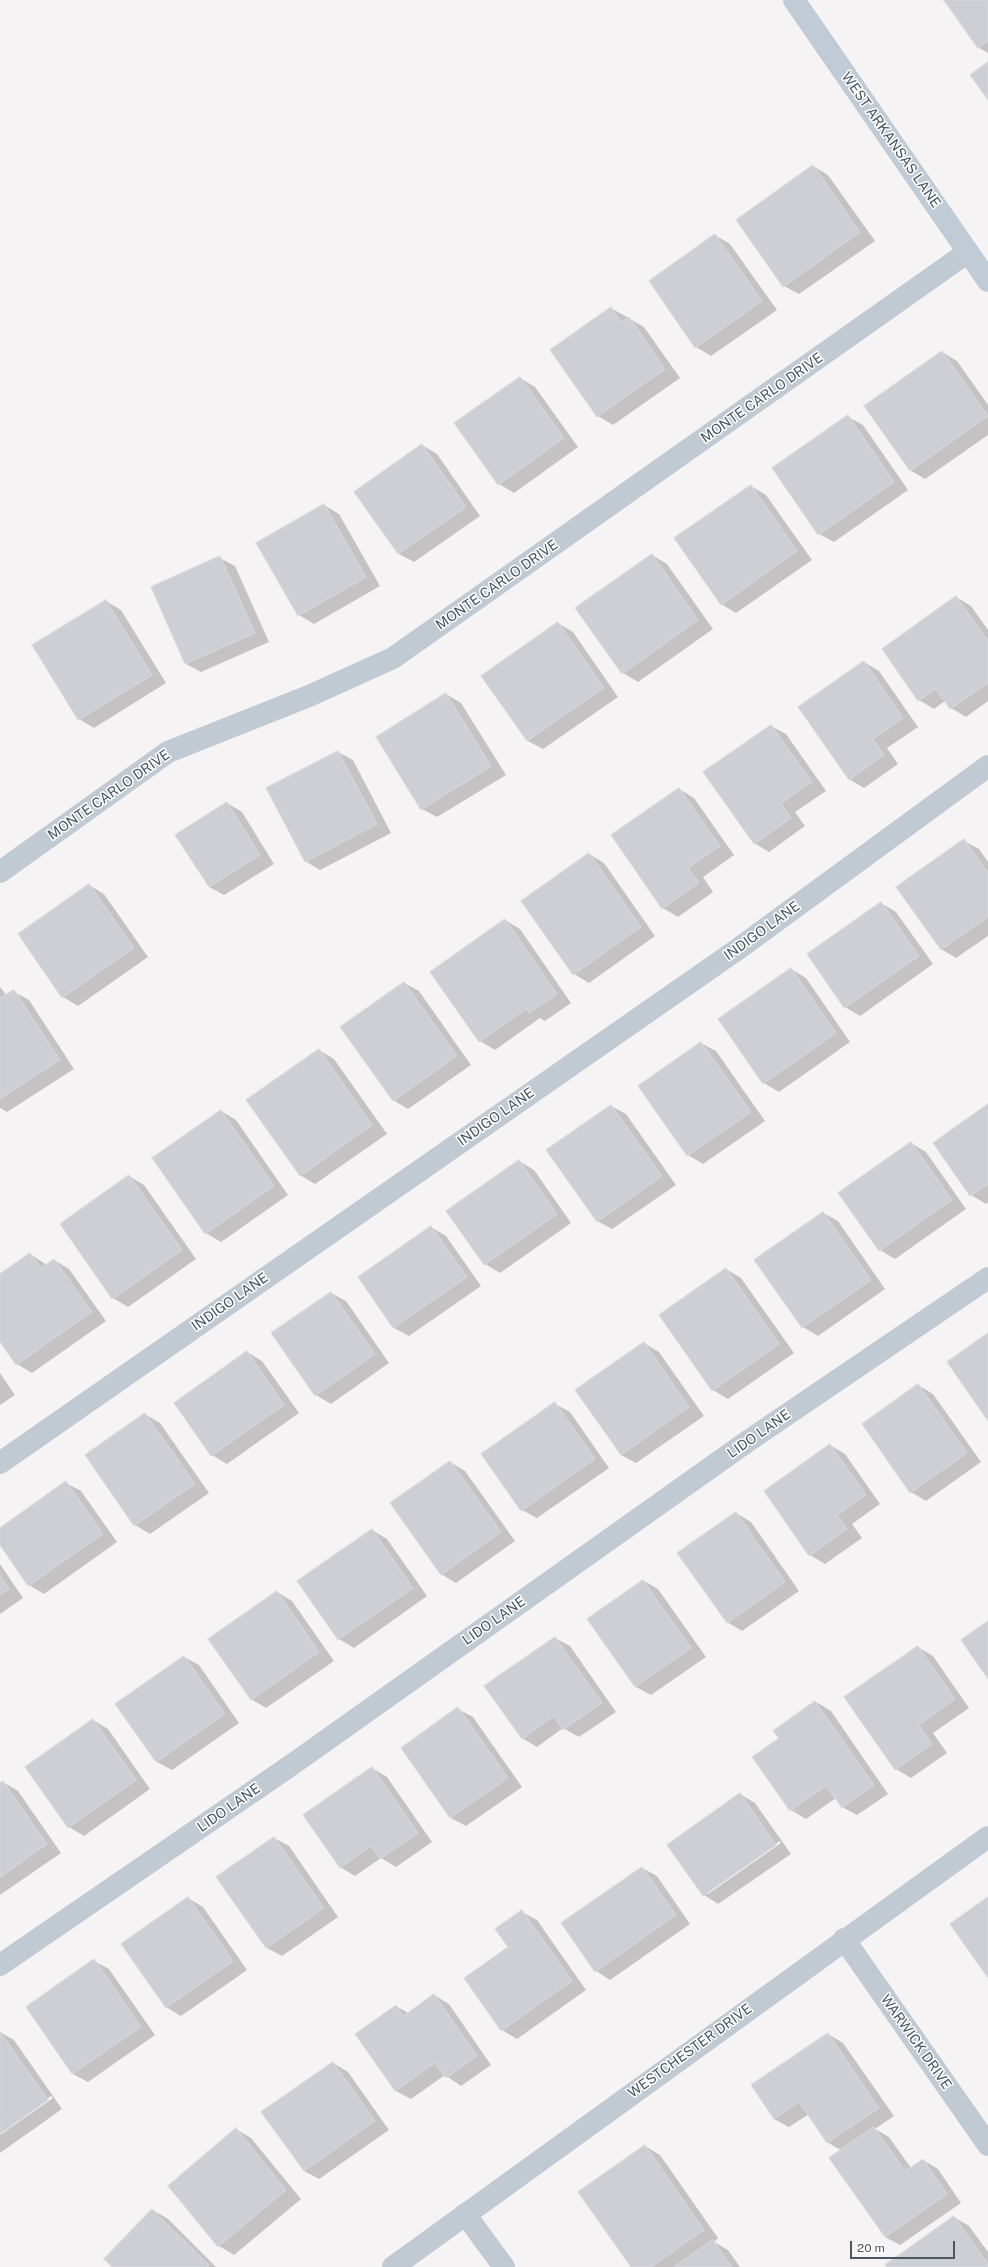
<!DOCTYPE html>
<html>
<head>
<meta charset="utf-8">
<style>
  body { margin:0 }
  #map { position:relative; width:988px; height:2267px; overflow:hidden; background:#f5f3f3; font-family:"Public Sans",sans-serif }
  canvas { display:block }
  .scale { position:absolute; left:850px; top:2241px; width:105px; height:18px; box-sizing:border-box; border:2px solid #4a5661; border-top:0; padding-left:5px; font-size:12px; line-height:14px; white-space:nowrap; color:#4a5661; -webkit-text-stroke:3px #fff; paint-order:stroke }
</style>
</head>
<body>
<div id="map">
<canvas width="988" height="2267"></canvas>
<div class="scale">20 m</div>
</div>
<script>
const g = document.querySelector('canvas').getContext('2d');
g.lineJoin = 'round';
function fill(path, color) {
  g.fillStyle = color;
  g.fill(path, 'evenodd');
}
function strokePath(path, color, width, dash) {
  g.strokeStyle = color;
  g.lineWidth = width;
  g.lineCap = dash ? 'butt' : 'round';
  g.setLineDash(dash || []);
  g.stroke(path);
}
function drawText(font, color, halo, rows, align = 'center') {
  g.font = font + ' "Public Sans",sans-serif';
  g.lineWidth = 3;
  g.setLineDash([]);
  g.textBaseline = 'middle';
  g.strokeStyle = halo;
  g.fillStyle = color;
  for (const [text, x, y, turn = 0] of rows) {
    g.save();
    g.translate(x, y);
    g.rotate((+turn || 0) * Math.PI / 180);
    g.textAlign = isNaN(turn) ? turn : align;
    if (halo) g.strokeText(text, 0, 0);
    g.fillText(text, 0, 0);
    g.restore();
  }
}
fill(new Path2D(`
  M945,0H988V53L979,48Z
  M813,166L828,175L875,241L799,294L784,286Z
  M715,235L730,244L777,310L711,356L696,347Z
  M611,308L644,327L680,378L613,425L598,416Z
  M942,352L957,361L988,405V435L925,479L910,470Z
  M520,378L535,387L578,447L514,493L499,484Z
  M848,417L863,425L908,490L834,542L819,534Z
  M422,445L437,454L480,516L414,562L399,554L355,492Z
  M751,486L766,495L812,560L736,613L721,604Z
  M324,505L339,514L380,586L314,624L299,615Z
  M652,555L667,564L713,629L638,682L623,673Z
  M220,558L235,566L269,642L201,672L186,664Z
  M956,597L971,606L988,630V701L966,717L951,708L945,701L934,709L919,700Z
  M106,601L121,610L166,683L94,728L79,719Z
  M558,623L573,632L618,697L543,749L528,741L483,676Z
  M864,662L879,671L918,727L887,748L898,764L864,788L849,779Z
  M446,694L461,703L506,775L437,817L422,809Z
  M771,726L786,734L826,791L795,812L805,826L769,852L754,843Z
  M338,752L353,760L391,833L320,870L305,861Z
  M679,789L694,798L734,855L703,877L713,892L678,917L663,908Z
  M227,803L242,812L274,864L224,895L209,887Z
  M964,841L979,849L988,862V936L956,958L941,949Z
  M589,854L604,863L655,936L589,983L574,974Z
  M89,885L104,894L148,957L78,1006L63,997Z
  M881,903L896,912L933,964L860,1016L845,1007Z
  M505,920L520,929L571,1003L545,1021L540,1018L495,1050L480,1041Z
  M791,969L806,978L850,1042L779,1092L764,1083Z
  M404,983L419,991L471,1065L408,1109L393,1100Z
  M0,987L7,996L14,992L29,1000L74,1069L7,1112L0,1108Z
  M701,1043L716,1051L765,1121L703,1164L688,1155L640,1086Z
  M319,1050L334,1059L387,1134L315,1184L300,1175Z
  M988,1105V1202L986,1204L971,1195Z
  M611,1106L626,1114L676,1185L612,1229L597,1221Z
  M221,1111L236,1120L288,1195L221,1242L206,1233Z
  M911,1143L926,1152L966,1209L895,1259L880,1250L840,1193Z
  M519,1161L534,1170L571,1223L500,1273L485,1264Z
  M129,1176L144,1185L196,1259L128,1307L113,1298L61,1224Z
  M823,1213L838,1221L885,1289L818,1336L803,1327Z
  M431,1227L446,1236L481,1286L409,1336L394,1328L359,1278Z
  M30,1254L47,1265L54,1260L69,1269L106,1321L32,1373L17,1364L0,1340V1276Z
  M726,1269L741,1278L794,1353L728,1399L713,1390Z
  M331,1293L346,1301L389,1363L331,1404L316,1395Z
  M644,1343L659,1352L704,1416L636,1463L621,1455Z
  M247,1352L262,1361L299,1413L227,1464L212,1455Z
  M0,1373L15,1395L0,1405Z
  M918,1385L933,1394L981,1462L926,1501L911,1492Z
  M555,1404L570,1412L609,1468L537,1518L522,1510Z
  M145,1414L160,1423L209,1493L150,1534L135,1525Z
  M830,1445L845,1454L880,1504L852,1524L862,1538L825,1564L810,1555Z
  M450,1462L465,1471L515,1541L456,1583L441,1574Z
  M66,1483L81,1491L117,1542L44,1594L29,1585L0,1544V1529Z
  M736,1513L751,1522L799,1591L742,1631L727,1622Z
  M372,1530L387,1539L427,1596L354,1648L339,1639Z
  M0,1564L23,1598L0,1614Z
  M644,1581L658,1589L706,1657L651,1695L636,1687L588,1619Z
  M277,1592L292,1601L334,1661L266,1708L251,1699Z
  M555,1638L570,1646L616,1712L579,1737L563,1728L537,1747L522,1738Z
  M918,1647L933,1656L969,1708L933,1733L947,1753L911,1778L896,1769Z
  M184,1657L199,1665L239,1723L172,1770L157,1762L117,1704Z
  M816,1702L831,1711L888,1794L857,1815L842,1807L836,1798L806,1819L791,1810L780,1739Z
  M458,1709L473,1717L522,1787L466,1826L451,1818L402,1748Z
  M93,1720L108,1729L150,1789L84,1836L69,1827Z
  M372,1768L387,1777L432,1842L396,1867L381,1858L355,1876L340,1867Z
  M3,1782L18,1791L61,1853L0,1895V1784Z
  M740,1794L755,1803L791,1854L718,1904L704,1895ZM780,1841L781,1843L708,1894V1891Z
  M274,1838L289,1846L338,1917L282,1956L267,1948L218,1877Z
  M642,1868L657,1876L690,1924L610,1980L596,1971Z
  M188,1898L203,1907L247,1970L181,2016L166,2007Z
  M522,1912L537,1920L586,1990L517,2039L502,2030Z
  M94,1961L109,1969L155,2035L88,2082L73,2074Z
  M434,1995L449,2004L491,2065L461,2086L445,2075L411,2099L396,2091L356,2034L396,2006L408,2013Z
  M0,2032L14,2040L62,2109L0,2153V2135L53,2098L51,2096L0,2132Z
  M828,2034L843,2043L894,2116L875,2129L889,2137L911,2168L923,2160L938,2169L961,2203L900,2245L885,2237L842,2151L827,2142L809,2114L789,2127L774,2119Z
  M333,2063L348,2072L389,2130L319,2179L304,2171L263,2112Z
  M236,2129L251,2138L301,2199L234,2255L219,2246Z
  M645,2146L660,2155L718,2238L714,2242L728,2250L740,2267H632Z
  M153,2210L168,2219L216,2267H113Z
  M954,2217L969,2226L988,2252V2267H888Z`), '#0003');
const building = new Path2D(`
  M944,0H988V41L978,48Z
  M988,62V100L970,75Z
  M813,165L860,232L783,287L736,220Z
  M715,234L762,301L695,348L649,281Z
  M611,307L621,322L629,317L665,369L597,417L550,350Z
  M942,351L988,416L910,471L864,406Z
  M520,377L564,438L498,485L454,423Z
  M848,415L894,482L818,535L772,468Z
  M422,444L466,507L398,554L354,492Z
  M751,485L797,551L721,605L674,538Z
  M324,504L366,577L298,616L256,543Z
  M652,554L698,620L622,674L575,608Z
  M220,556L255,633L185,664L151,587Z
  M956,596L988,641V683L950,709L936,689L918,701L882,649Z
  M106,600L152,675L78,720L32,645Z
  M558,622L604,688L527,741L481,676Z
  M864,661L903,718L873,739L884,755L849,780L798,707Z
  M446,693L491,766L421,810L376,737Z
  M771,725L812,782L781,803L791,818L754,844L703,772Z
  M338,751L377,824L305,862L266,788Z
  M679,788L720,846L688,868L699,883L662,909L611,835Z
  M227,802L260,855L209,887L175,835Z
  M964,839L988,873V917L941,950L896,887Z
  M589,853L641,927L573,975L521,901Z
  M89,884L134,948L62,998L18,934Z
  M881,902L919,956L844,1008L807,954Z
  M505,919L557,994L529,1013L526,1009L479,1042L430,972Z
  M791,968L836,1033L763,1084L718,1019Z
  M404,982L457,1056L393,1101L340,1027Z
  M14,990L60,1060L0,1099V998Z
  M701,1042L751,1112L687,1156L638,1086Z
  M319,1049L372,1125L300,1176L246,1100Z
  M988,1104V1184L970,1196L933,1143Z
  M611,1105L662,1176L597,1222L546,1150Z
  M221,1110L274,1186L205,1234L152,1158Z
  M911,1142L952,1200L879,1251L838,1193Z
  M519,1160L557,1214L484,1265L446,1211Z
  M129,1175L182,1250L112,1299L60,1224Z
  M823,1212L871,1280L802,1328L754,1260Z
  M431,1226L467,1277L393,1328L358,1277Z
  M30,1253L41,1268L54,1259L92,1312L16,1365L0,1342V1274Z
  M726,1268L779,1344L712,1391L659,1315Z
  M331,1292L375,1354L315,1396L271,1333Z
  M988,1333V1421L947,1362Z
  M644,1342L689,1407L621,1455L575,1390Z
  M247,1351L284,1405L211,1456L174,1403Z
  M918,1384L967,1453L910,1493L862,1424Z
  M555,1402L595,1459L521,1511L481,1454Z
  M145,1413L195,1484L134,1526L85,1455Z
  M830,1444L866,1495L837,1515L847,1529L809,1556L764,1491Z
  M450,1461L501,1532L441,1575L390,1503Z
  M66,1481L103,1534L28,1586L0,1545V1528Z
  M736,1512L785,1582L727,1623L677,1553Z
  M372,1529L413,1588L338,1640L297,1581Z
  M0,1576L9,1589L0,1595Z
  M643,1580L691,1648L635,1687L587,1619Z
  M277,1591L319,1652L251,1700L208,1639Z
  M988,1621V1679L961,1640Z
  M555,1637L602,1703L563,1730L554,1716L522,1739L484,1686Z
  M918,1646L955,1699L919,1725L932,1744L895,1770L844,1697Z
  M184,1656L225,1714L156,1762L115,1704Z
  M815,1701L874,1785L842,1808L826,1786L790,1811L752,1757L779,1738L773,1731Z
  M458,1707L508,1778L450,1818L401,1748Z
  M93,1719L136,1780L68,1828L25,1767Z
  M372,1767L418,1833L380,1859L371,1846L340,1868L303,1815Z
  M3,1781L47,1844L0,1877V1783Z
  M740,1793L776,1845L703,1896L667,1845Z
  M274,1837L324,1908L266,1948L216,1877Z
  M642,1867L676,1915L595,1972L561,1923Z
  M188,1897L233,1961L166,2008L121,1944Z
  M988,1897V1978L950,1924Z
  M522,1910L572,1981L501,2031L464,1978L508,1947L495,1929Z
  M94,1959L141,2027L72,2074L26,2007Z
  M434,1994L477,2056L446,2078L435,2063L395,2091L355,2034L396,2005L403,2016Z
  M0,2032L48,2100L0,2134Z
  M828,2033L879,2108L827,2143L799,2102L774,2119L751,2085Z
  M333,2062L375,2121L304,2171L261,2112Z
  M874,2127L905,2171L923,2159L947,2194L885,2237L829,2158Z
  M236,2128L286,2190L218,2247L168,2186Z
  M645,2145L704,2230L651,2267H631L578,2192Z
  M152,2209L209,2265L207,2267H112L104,2259Z
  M954,2216L988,2264V2267H887L885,2265Z
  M713,2240L732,2267H674Z`);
fill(building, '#cdcfd5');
strokePath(building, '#d7d9de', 1);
strokePath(new Path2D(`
  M0,872L168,752L309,696L393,658L968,252
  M0,1463L738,949L988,766
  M844,1939L988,2145
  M0,1965L290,1766L748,1441L988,1278
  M465,2214L504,2267`), '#c1cad2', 22);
strokePath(new Path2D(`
  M393,2267L988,1837`), '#c1cad2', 22);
strokePath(new Path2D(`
  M794,0L988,281`), '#c1cbd6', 22);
drawText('14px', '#4a5661', '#fff', [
  ["WEST ARKANSAS LANE",891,140,55],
  ["MONTE CARLO DRIVE",762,398,-35],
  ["MONTE CARLO DRIVE",497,585,-35],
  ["MONTE CARLO DRIVE",109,795,-35],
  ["INDIGO LANE",762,931,-36],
  ["INDIGO LANE",496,1117,-35],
  ["INDIGO LANE",230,1302,-35],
  ["LIDO LANE",759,1434,-35],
  ["LIDO LANE",494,1621,-35],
  ["LIDO LANE",229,1808,-35],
  ["WARWICK DRIVE",916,2042,55],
  ["WESTCHESTER DRIVE",690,2051,-36]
]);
</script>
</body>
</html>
